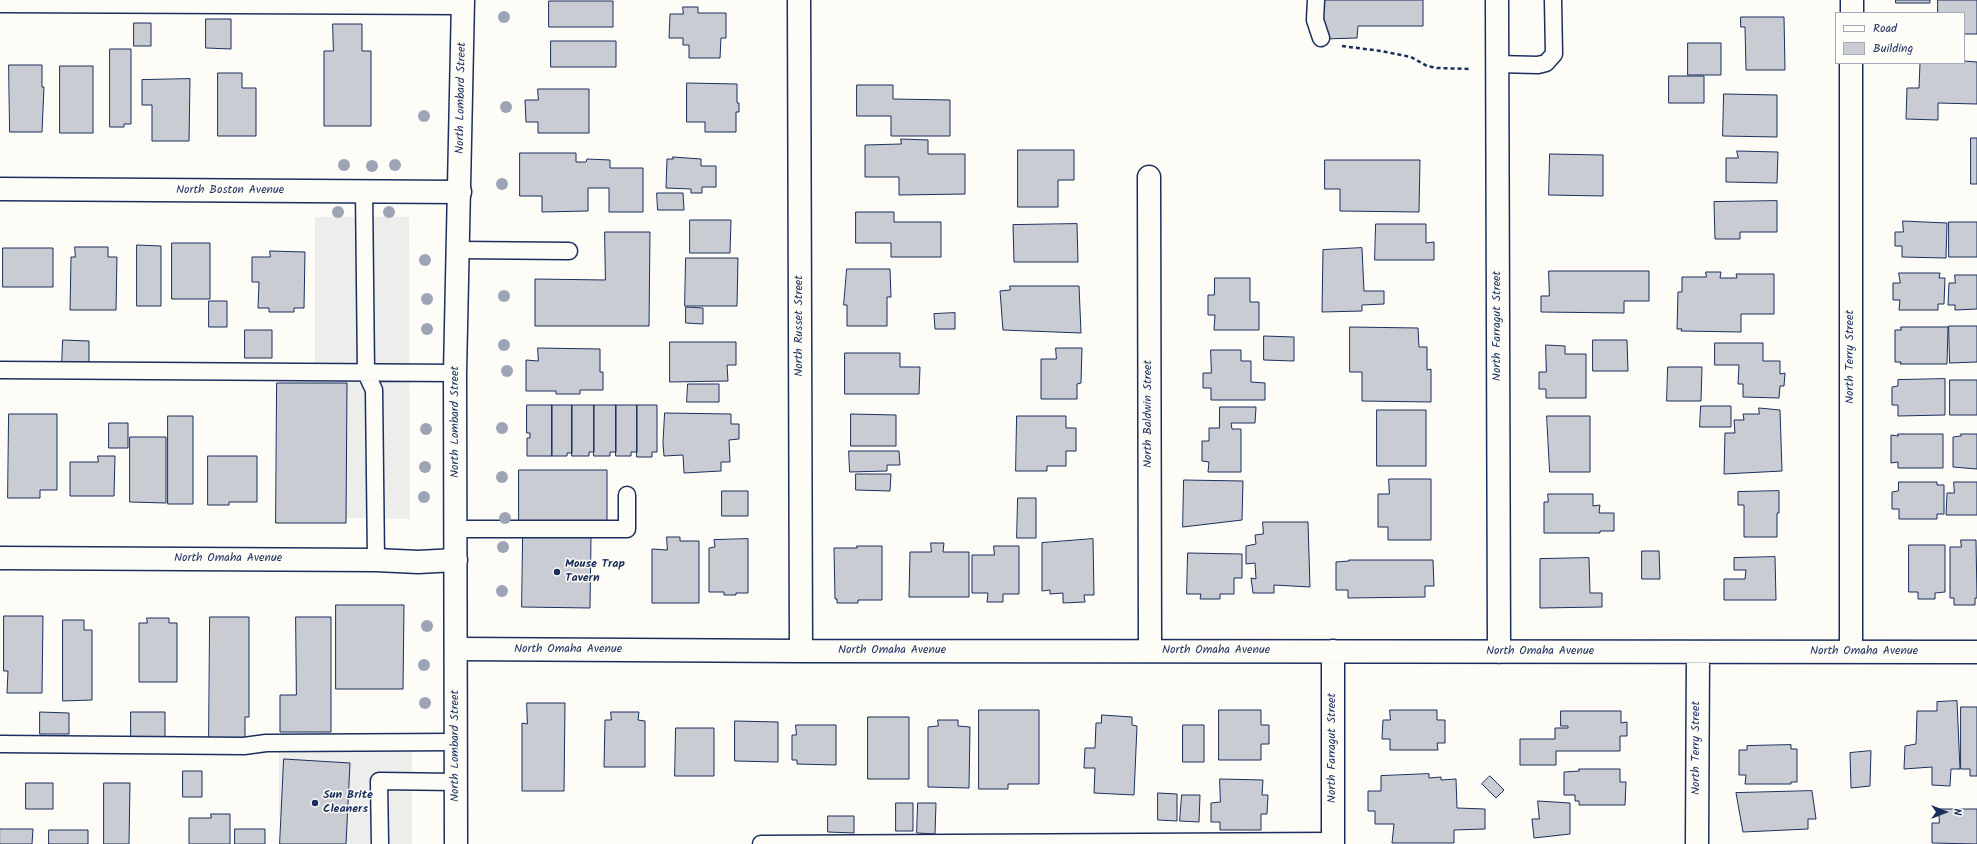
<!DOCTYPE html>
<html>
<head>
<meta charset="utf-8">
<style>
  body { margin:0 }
  #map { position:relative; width:1977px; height:844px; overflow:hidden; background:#fdfcf7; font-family:Kalam,sans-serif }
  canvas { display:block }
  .legend { position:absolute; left:1835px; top:12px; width:130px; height:52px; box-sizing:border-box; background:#fdfcf7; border:1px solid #a3aaba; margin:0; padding:5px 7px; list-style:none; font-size:12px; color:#1b2f5e }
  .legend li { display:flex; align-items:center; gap:8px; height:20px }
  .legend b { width:20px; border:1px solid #a3aaba }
  .north { position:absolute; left:1925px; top:792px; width:40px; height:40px; -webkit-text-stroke:3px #fdfcf7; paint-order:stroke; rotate:90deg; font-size:11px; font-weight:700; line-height:16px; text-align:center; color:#1b2f5e }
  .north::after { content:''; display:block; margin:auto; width:14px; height:18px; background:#1b2f5e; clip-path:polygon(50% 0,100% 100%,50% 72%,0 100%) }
</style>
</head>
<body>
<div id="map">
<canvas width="1977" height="844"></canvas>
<ul class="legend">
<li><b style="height:5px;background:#fdfcf7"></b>Road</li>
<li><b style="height:11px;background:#c9ccd3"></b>Building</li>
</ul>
<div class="north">N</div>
</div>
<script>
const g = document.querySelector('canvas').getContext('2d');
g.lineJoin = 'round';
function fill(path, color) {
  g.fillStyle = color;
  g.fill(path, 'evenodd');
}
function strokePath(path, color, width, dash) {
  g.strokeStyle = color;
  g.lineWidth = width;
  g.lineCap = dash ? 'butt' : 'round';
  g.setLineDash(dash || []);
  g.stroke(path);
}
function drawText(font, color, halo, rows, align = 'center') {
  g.font = font + ' Kalam,sans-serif';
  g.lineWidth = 3;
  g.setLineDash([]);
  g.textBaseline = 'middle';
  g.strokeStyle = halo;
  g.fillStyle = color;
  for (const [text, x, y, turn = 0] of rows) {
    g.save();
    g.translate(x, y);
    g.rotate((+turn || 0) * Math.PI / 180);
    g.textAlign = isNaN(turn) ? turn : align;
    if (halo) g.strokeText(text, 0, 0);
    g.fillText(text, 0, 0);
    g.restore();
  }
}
fill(new Path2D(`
  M315,217H409L410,519L280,517V377H315Z
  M279,747H412V844H285V817L279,816Z`), '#edeeec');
const building = new Path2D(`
  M1323,0H1423V26H1358L1357,38L1324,39Z
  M1896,0H1930V3H1896Z
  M1938,0H1977V34H1964V13H1938Z
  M549,1H613V27H549Z
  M683,7H698V13H726V38H721L720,58H689V45H683V38H669L670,14H683Z
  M1741,17H1784L1785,70H1746L1745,27H1741Z
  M206,19H231V49L206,48Z
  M134,23H151V46H134Z
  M333,24H362V51H371V126H324V51H333Z
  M551,41H616V67H551Z
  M1688,43H1721V75H1688Z
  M110,49H131V124H124V127H110Z
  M1964,61L1977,62V104L1938,103V120L1906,119L1907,88H1919L1920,63H1964Z
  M9,65H42V87H44L42,132H10Z
  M60,66H93V133H60Z
  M218,73H242V88H256V136H218Z
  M1669,76H1704V103H1669Z
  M190,79L189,141H152V105H142V80Z
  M687,83L737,84V103H739V112H736V132H705V122H687Z
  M857,85H893V99L950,100V136H891V116H857Z
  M538,89H589V133H538V122H526L525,100H538Z
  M1724,94L1777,95V137L1723,136Z
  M1971,138H1977V184H1971Z
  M901,139L928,140V154H965V194L899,195V177H865V145L901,144Z
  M1018,150H1074V180H1058V207H1018Z
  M1737,151L1778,152L1777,183L1726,182V158H1738Z
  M520,153H576V162H586L587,159L610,160V168H643V212H609V188H588V211L542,212V196H520Z
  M1550,154L1603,155V196L1549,195Z
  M673,157L701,159V166H716V187H702V193H691V189L666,188L667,159H673Z
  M1325,160H1420L1419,212L1340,211V189H1325Z
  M657,193H683L684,210H658Z
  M1777,201V232H1740V239H1715L1714,202Z
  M856,212H894V222H941V257H891V243H856Z
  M690,220H731L730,253H690Z
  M1903,221L1947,223L1946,258L1902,257V246H1895V232H1903Z
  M1949,222H1977V257H1949Z
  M1077,224L1078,262H1014L1013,225Z
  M1376,224H1426V243L1434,242V260H1375Z
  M605,232H650L649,326H535V279L605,280Z
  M172,243H210V299H172Z
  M137,245L161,246V306H137Z
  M75,247H108V257H117L116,310H70L71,257H75Z
  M3,248H53V287H3Z
  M1362,248L1364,291H1384V304L1362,305V311L1322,312L1323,250Z
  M270,251L305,252L304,308H294V312H269V308H258L259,282H252V257H270Z
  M686,258H738L737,306H685Z
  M847,269H890L891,297H887V326H847V305H844Z
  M1549,271H1649V301H1624V313L1541,312V296H1549Z
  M1706,272H1721L1720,278H1737L1736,274H1774V314H1741V332L1681,331L1682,329H1677L1678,292H1682V277H1706Z
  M1899,273H1940L1939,278H1945L1944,304H1938V310H1899L1900,300H1893V283H1900Z
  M1955,275H1977V309L1955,310V305H1948L1949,283H1955Z
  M1215,278H1250V302H1259V330H1214L1215,315H1208V295H1214Z
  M1010,286H1079L1081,333L1003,330L1000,291L1010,290Z
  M209,301H227V327H209Z
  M686,307L703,308V324L686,323Z
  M955,313V329H935L934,314Z
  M1949,326H1977V362L1950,363Z
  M1350,327L1418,328L1419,347H1427V370L1431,369V402L1362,401V372H1350Z
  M1901,327H1948L1947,364H1900L1901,362H1895V330H1901Z
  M245,330H272V358H245Z
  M1264,336L1294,337V361L1264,360Z
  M63,340L89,341V367H62Z
  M1593,340H1627L1628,371H1593Z
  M670,342H736V365H727L728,381L670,382Z
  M1715,343H1763V361H1780V374L1785,373L1784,386H1780L1779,398L1743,397V384H1738L1739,365H1715Z
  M1546,345L1565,346V354H1586V398H1546V389H1539V372H1546Z
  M538,348L600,349V372H603V390H580V394H556V391H526V360L538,361Z
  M1056,348H1082L1081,383L1077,384V399H1041V359H1056Z
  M1211,350H1241V361H1251V382L1265,383V400H1211V388H1203V373H1211Z
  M845,353H900V367H920L919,394H845Z
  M1668,367H1702L1701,401H1667Z
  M1945,379V415L1898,416V405H1892V387L1898,386V380Z
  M1950,380H1977V415H1950Z
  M277,383H347L346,523H276Z
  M688,384H719V402H687Z
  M527,405H552V456H527V438H530V433H527Z
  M552,405H572V453H567V456H552Z
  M572,405H594V452H589V456H572Z
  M594,405H616V452H610V456H594Z
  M616,405H637V452H631V456H616Z
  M637,405H657V452H652V457H637Z
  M1701,406H1731V427H1700Z
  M1220,407H1256L1255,423H1231L1232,429H1241V472H1208L1209,462L1202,461V441H1209V428H1219Z
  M1759,408L1780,410L1782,471L1724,474L1725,433H1735L1734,420H1744L1743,414H1759Z
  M1377,410H1426V466H1377Z
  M665,413L731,414V424H739V439L729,440L730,462H721V471L684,473L683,455L664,456L663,443Z
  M9,414H57V490H40V498H8Z
  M851,414L896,415V446H851Z
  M168,416H193V504H168Z
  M1017,416H1066V428H1076V451H1066V466H1047V471H1016Z
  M1547,416H1590V472H1550Z
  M109,423H128V448H109Z
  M1898,434H1943V468H1898V462L1891,463V435L1898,436Z
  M1961,434H1977V469L1953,467V437L1961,436Z
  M130,437H166V503L130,502Z
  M849,451H899L900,465H887V471L850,472Z
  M98,456H115L114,496H70V462H98Z
  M208,456H257V502H229V505H208Z
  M519,470H607V524H519Z
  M856,474H891L890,491L856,490Z
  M1389,479H1431V540H1388V527H1378V494H1389Z
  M1184,480L1243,481L1242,520L1183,527Z
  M1899,482H1937V485H1944V514H1937V519H1899V509H1892V492L1898,491Z
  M1954,482H1977V515H1946L1947,493H1954Z
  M722,491H748V516H722Z
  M1779,491V513H1777V537H1744V505H1738V492Z
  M1548,494H1593V506L1600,505L1599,513H1614V531H1600V533H1544V502H1548Z
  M1018,498H1036V538H1017Z
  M1263,522H1308L1310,587L1274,585V593H1253L1251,578L1256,579L1255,563L1246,564V546L1256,544L1255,535L1263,534Z
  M523,537H591L590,608L522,607Z
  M667,537H680V541H699V603H652V549L667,550Z
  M748,539V593H736V595H724V592H709V548L715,547L714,540Z
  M1093,539L1094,595H1084L1085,602L1063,603V593L1050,594V590L1042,591V543Z
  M1961,540H1976L1977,598H1975V605H1954V598H1950V547H1961Z
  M931,543H944L943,552H969V597H909L910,552H931Z
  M1909,545H1945V592L1935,593V599H1918V592H1909Z
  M857,546H882V600H858V603H837V599H835L834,548H857Z
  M994,546H1019V594H1003V602H987L988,593H972V555H994Z
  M1642,551H1659L1660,579H1642Z
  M1188,553L1242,554V578H1234V594H1220V599H1200L1201,594H1187Z
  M1775,557L1776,600H1724V579H1745L1746,570H1734V558Z
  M1589,558L1590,593H1602V607L1540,608V559Z
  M1349,560H1433L1434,586H1425V597L1348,598V590H1336V562L1349,561Z
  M336,605H404L403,689H336Z
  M4,616H43L42,693H7L8,671H4Z
  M210,617H249V717H245V739L209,738Z
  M296,617H331V732H280V695H296Z
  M147,618H169V623H177V682H139V623H147Z
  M63,620H84V630H92V700L63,701Z
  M1957,701L1960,769H1951L1950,786L1932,785V767L1904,769L1905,746L1916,744L1917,711H1937V702Z
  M527,703H565L564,791H522V723L527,724Z
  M1961,707H1977V776H1970V769H1961Z
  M979,710H1039V784H1008V789H979Z
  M1219,710H1261V725H1269V744H1261V760H1219Z
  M1390,710H1437V720H1445V743H1437L1438,750H1390V739H1382L1383,720H1390Z
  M1561,711H1621V723L1627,722V736H1620V751H1556V765H1520V739H1555V728H1568V726H1561Z
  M40,712L69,713V734H40Z
  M131,712H165V739H131Z
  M611,712H639L638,720L645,721V767H604L605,720H611Z
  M1102,715L1132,717V725L1137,726L1134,795L1094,793L1095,768H1084L1085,748H1095L1096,723H1101Z
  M868,717H909V779H868Z
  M938,720H958V726L970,727L969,788L928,787V727L938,726Z
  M735,721L778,722V762L735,761Z
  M796,725H836V765L797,764V760H792V735H796Z
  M1183,725H1204V762H1183Z
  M676,728H714V776H675Z
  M1791,745V749H1797V782H1791V784H1745L1746,775H1739V750H1747V746Z
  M1871,751L1870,786L1851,788L1850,753Z
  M284,759L350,763L346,844H280Z
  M1579,769H1620V782H1626L1625,805H1579V801H1575V795H1564V772L1579,771Z
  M183,771H202V797H183Z
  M1429,774V778L1441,777V780L1456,779L1457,808L1485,809V829L1454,830V843H1392L1394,824H1375V811H1368V791H1381V776Z
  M1490,776L1504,790L1496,798L1482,784Z
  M1220,779L1263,780L1262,795H1268L1267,814H1261V830H1220V822H1211V803L1220,802Z
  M26,783H53V809H26Z
  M104,783H130L129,844H104Z
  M1812,791L1816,819H1808V829L1743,832L1736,793Z
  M1158,793L1177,794V821L1158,820Z
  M1182,795H1200L1199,822L1180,821Z
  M1538,801L1570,803V834L1534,838L1532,819H1539Z
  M896,803H913V831H896Z
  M918,803H936L935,834L917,833Z
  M1939,809H1977V844L1932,843V823H1939Z
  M211,814H230V844H189V818H211Z
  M828,816H854V833L828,832Z
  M0,829H33L32,844H0Z
  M235,829H265V844H235Z
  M49,830H88V844H49Z`);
fill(building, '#c9ccd3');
strokePath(building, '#1b2f5e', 1);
const service = new Path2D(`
  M1316,0L1315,20L1321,38
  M0,4L463,6
  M1497,64L1538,65L1546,63L1554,54L1553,0
  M364,191L366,373L374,390L376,560
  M459,250L569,251
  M0,370L455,373
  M456,529H627V495
  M0,744L244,746L266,743L456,742
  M380,844L379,781L456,782
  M761,844L1333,841`);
const minor = new Path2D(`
  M799,0L801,651
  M1497,0L1499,652
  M1852,13V0
  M1149,177L1150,651
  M0,189L460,192
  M0,558L376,560L418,562L456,560
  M456,649L801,651L1977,652
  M1333,651V844
  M1851,651V63
  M1697,844L1698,652`);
const primary = new Path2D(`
  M456,844L455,373L463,0`);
strokePath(service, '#1b2f5e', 19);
strokePath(minor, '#1b2f5e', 25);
strokePath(primary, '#1b2f5e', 25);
strokePath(new Path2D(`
  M1342,46L1381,51L1411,57L1427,66L1437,68L1470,69`), '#1b2f5e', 2.5, [4, 3]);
strokePath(service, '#fdfcf7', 16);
strokePath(minor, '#fdfcf7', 22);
strokePath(primary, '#fdfcf7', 22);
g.fillStyle = '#9ca4b5';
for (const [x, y] of [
  [504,17],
  [506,107],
  [424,116],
  [344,165],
  [395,165],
  [372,166],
  [502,184],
  [338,212],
  [389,212],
  [425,260],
  [504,296],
  [427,299],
  [427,329],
  [504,345],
  [507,371],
  [502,428],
  [426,429],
  [425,467],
  [502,477],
  [424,497],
  [505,518],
  [503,547],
  [502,591],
  [427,626],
  [424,665],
  [425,703]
]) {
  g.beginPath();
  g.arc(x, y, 6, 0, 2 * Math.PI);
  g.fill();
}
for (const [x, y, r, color] of [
  [557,572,4,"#1b2f5e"],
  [315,803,4,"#1b2f5e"]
]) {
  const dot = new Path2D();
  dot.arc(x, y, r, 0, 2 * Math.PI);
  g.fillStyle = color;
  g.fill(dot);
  strokePath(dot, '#fdfcf7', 1.5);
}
drawText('12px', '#1b2f5e', '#fdfcf7', [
  ["North Lombard Street",462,98,-89],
  ["North Boston Avenue",230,191],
  ["North Russet Street",800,326,-90],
  ["North Farragut Street",1498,326,-90],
  ["North Terry Street",1851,357,-90],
  ["North Baldwin Street",1149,414,-90],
  ["North Lombard Street",456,422,-90],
  ["North Omaha Avenue",228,559],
  ["North Omaha Avenue",568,650],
  ["North Omaha Avenue",892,651],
  ["North Omaha Avenue",1216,651],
  ["North Omaha Avenue",1540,652],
  ["North Omaha Avenue",1864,652],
  ["North Lombard Street",456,746,-90],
  ["North Farragut Street",1333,748,-90],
  ["North Terry Street",1697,748,-90]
]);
drawText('bold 12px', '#1b2f5e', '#fdfcf7', [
  ["Mouse Trap",565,565],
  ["Tavern",565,579],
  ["Sun Brite",323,796],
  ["Cleaners",323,810]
], 'left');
</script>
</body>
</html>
